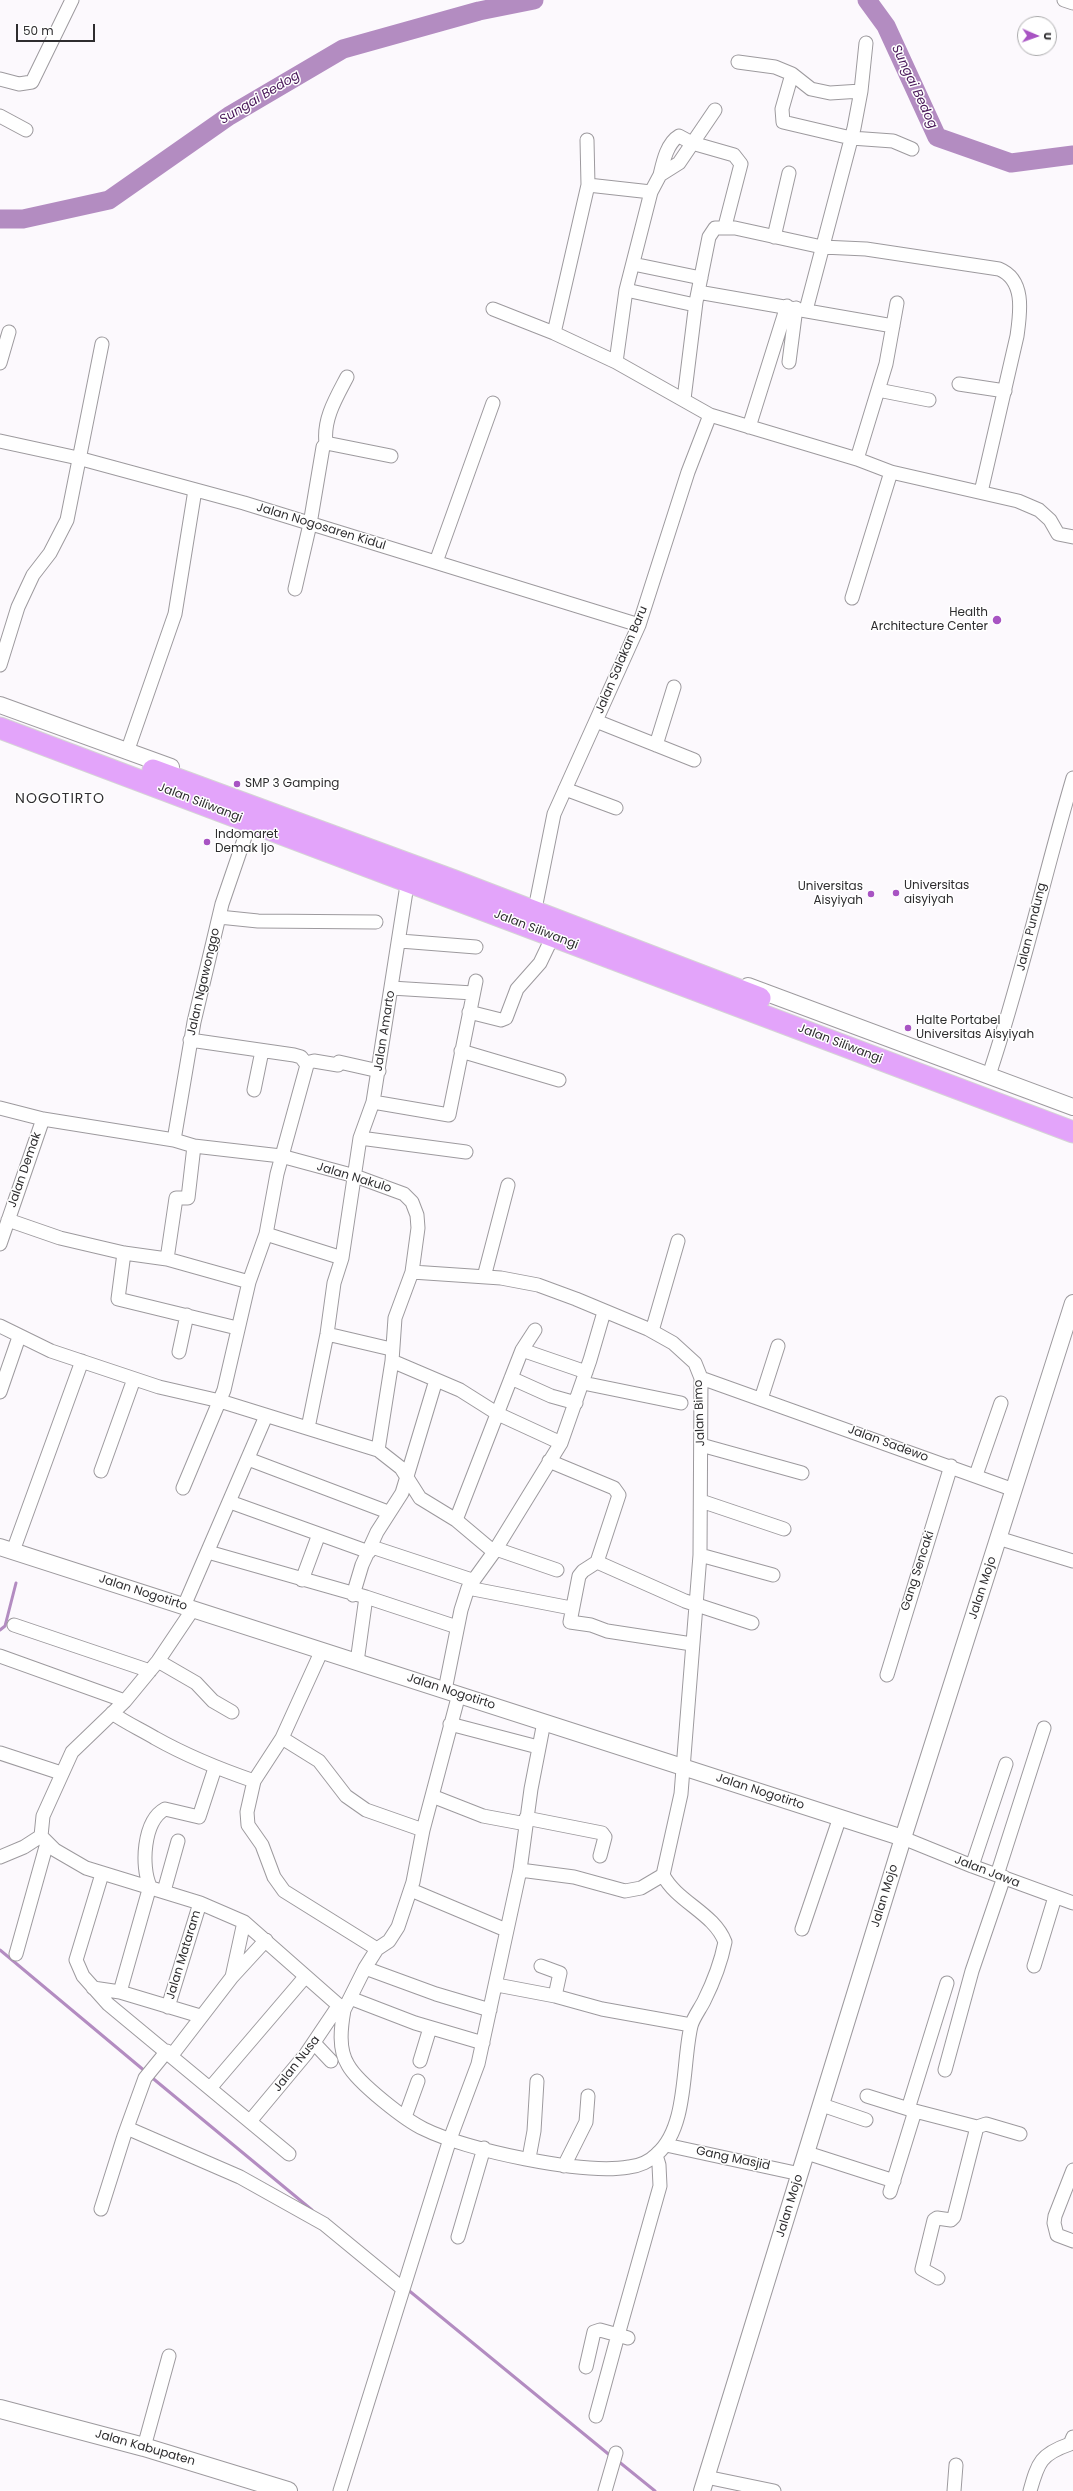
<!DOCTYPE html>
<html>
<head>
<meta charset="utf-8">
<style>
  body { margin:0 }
  #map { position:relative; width:1073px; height:2491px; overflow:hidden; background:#fcf9fd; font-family:Poppins,sans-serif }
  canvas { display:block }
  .north { position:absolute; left:1017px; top:16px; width:40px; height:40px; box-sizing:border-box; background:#fff; border:1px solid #ababac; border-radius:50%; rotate:92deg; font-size:11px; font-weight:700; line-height:16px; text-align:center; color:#2e2d2f }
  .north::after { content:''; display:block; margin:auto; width:14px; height:18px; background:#a854c3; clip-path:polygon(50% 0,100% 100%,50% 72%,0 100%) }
  .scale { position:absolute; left:16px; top:24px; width:79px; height:18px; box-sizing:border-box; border:2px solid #2e2d2f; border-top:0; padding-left:5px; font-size:12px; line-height:14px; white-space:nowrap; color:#2e2d2f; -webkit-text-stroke:3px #fff; paint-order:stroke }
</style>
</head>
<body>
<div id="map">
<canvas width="1073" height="2491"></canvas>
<div class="north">U</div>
<div class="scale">50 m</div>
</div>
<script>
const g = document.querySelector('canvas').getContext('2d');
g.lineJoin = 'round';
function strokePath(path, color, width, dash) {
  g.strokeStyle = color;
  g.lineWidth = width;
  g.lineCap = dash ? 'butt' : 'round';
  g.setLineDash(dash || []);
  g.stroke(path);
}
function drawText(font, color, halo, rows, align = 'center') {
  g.font = font + ' Poppins,sans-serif';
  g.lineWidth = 3;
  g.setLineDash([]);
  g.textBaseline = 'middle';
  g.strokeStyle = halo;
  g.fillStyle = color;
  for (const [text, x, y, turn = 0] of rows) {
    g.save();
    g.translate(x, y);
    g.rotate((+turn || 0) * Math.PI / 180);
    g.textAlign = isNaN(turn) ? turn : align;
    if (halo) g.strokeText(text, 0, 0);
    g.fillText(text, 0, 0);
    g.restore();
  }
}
strokePath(new Path2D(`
  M0,1630L5,1626L16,1583
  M0,1950L146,2072
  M150,2076L312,2210
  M407,2289L612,2457
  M618,2461L655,2491`), '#b38cc1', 3);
strokePath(new Path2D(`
  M867,0L886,26L937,137L1011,163L1073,155
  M0,219H23L109,200L229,116L343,49L479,11L534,0`), '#b38cc1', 19);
const minor = new Path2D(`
  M1064,0L1073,3
  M738,62L775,67L792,74L811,89L830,93L861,91L854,128L806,310
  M792,74L782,109L783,122L851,138L893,141L912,149
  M0,79L19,84L32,82L72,0
  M861,91L866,43
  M0,116L26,130
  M587,140L588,185
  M660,175C663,162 667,143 679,136L692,143L734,155L741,164L725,226
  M774,237L789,173
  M633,264L701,278
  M626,290L695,305
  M698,292L893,326
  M493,309L554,333L616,362L710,415L857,459L891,472L1018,501L1039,510L1050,520L1058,534L1073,537
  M554,333L588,185L651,192
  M616,362L626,290L651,192L660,175L679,163L715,110
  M789,362L796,308
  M0,363L9,332
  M959,384L1005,391
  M878,390L929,400
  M684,399L696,302L709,237L715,228H735L822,247L866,249L999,269C1026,280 1020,314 1017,336L981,492
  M749,427L787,306
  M0,441L78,458L244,503L639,625
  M326,443C323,419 336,398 347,377
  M857,459L886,364L897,303
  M436,562L493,403
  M295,589L310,524L323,447L326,443L391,456
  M852,598L891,472
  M0,665L18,607L33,575L50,553L67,520L102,344
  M596,721L694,760
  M656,745L674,687
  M127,752L175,614L195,490
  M565,789L616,808
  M536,904L554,814L639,625L688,472L710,415
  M219,917L258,921L376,922
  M400,941L476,947
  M391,988L473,993
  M469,1012L501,1020L506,1018L517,989L540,963L551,940
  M461,1051L559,1080
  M306,1063L314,1061L338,1065L339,1062L379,1071
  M989,1075C1022,977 1044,876 1073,778
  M254,1090L262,1051
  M373,1102L449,1115L476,981
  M0,1108L43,1119L174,1140L194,1146L281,1156L355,1176L404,1194L412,1202L417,1215L418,1228L412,1272L395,1318L392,1361L378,1450
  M360,1138L466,1152
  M174,1140L194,1022L222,904L248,828
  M8,1220L60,1238L124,1253L167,1259L249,1282
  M266,1234L342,1258
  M0,1244L43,1119
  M124,1253L118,1299L237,1328
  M167,1259L176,1198H188L194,1146
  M484,1277L508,1185
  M0,1326L51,1351L159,1387L220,1401L378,1450L401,1468L420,1498L456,1520L494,1552
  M652,1331L678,1241
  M327,1334L391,1349
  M522,1350L586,1372
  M179,1352L187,1315
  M392,1361L460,1390L498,1414L561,1443
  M511,1378L551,1396L576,1403
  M701,1378L1014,1490
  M583,1383L681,1403
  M0,1392L19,1337
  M761,1399L778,1346
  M308,1428L327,1334L334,1283L342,1258L360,1138L373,1102L407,885
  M701,1445L802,1473
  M248,1459L388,1512
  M549,1461L614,1488L619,1495L597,1562L583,1571L579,1576L570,1622L591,1625L607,1631L692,1644
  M101,1471L134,1379
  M976,1475L1001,1403
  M183,1488L224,1390L249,1282L266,1234L277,1174L307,1065L301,1057L294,1055L190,1040
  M701,1501L784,1529
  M230,1502L369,1552
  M456,1520L513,1373L522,1350L535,1330
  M998,1538L1073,1561
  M372,1547L472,1580
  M496,1549L557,1570
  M13,1551L82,1361
  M208,1552L366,1597L457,1627
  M700,1555L773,1575
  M597,1562L685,1601L752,1623
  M302,1580L319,1534
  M468,1588L571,1608
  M353,1595L362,1565L377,1532L402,1493L436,1380
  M184,1606L266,1416
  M193,1609L158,1661L125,1701L72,1752L43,1816L41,1836L55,1850L86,1868L200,1903L244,1922L344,2010C341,2027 338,2049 348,2065C358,2083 405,2120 424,2129C466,2150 583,2175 629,2167C639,2166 650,2161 657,2154C688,2127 682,2064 691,2026C693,2018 700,2009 704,2001C713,1983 721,1962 725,1942C714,1913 677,1902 663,1875L681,1794L700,1555L701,1378L695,1363L673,1343L648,1329L576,1299L538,1285L501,1278L412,1272
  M14,1625L150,1671
  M0,1656L125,1701
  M158,1661L196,1683L213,1701L232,1712
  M357,1662L366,1597
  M887,1675L951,1466
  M445,1690L461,1610L468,1588L494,1552L561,1443L590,1360L604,1312
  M112,1713C126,1723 140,1729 155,1738C187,1756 219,1769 254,1781L247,1812L248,1825L262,1845L274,1877L284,1891L377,1949L365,1968L344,2010
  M450,1724L538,1747
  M282,1738L319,1761L346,1796L366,1810L423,1830
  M0,1753L61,1773
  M254,1781L282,1738L322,1650
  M432,1796L483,1816L526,1824
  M526,1818L602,1833L605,1837L600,1856
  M903,1838L972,1866L1073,1903
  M0,1857L24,1847L41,1836
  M972,1866L1006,1764
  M520,1870L574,1877L625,1891L641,1888L663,1875
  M102,1874L76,1960L83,1976L108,2004L289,2154
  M997,1875L1044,1728
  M411,1890L506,1930
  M164,1891L178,1841
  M802,1929L840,1817
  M377,1949L389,1941L398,1927L413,1882L423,1830L459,1694
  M16,1954L47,1843
  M541,1966L560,1973L555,1996
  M1034,1966L1055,1897
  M365,1968L436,1994L490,2010
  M232,1977L244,1922
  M497,1985L555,1996L602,2009L691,2025
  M93,1988L120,1992L200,2016
  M120,1992L150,1886C141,1867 143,1821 165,1809L199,1817L215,1768
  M350,1998L415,2023L483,2043
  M168,2007L200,1903
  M314,2043L331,2061
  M172,2055L232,1977L266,1940
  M420,2061L430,2028
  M945,2070L972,1971L1004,1877
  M211,2087L305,1977
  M867,2096L915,2111L977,2127L986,2124L1020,2134
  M822,2105L866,2120
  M908,2109L947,1983
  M405,2117L418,2081
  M251,2120L306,2054L339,2005
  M127,2128L240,2177L324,2224L403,2289
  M666,2145L800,2174
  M807,2153L894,2181
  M529,2158L534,2131L537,2081
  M564,2166L586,2122L588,2096
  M1073,2170L1055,2216L1054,2223L1057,2235L1073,2241
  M890,2192L915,2111
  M101,2209L124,2136L145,2078L167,2051
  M458,2237L484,2148
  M938,2278L922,2269L934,2220L937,2218L951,2220L954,2217L977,2127
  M586,2367L594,2332L600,2330L618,2335L660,2186L659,2165L656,2155
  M596,2416L618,2335L628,2338
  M144,2447L169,2356
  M706,2477L774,2491
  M340,2491L450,2139L478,2064L520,1870L531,1789L544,1722
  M605,2491L616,2453
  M954,2491L956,2465
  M1030,2491C1038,2462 1041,2454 1070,2444L1073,2437`);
const tertiary = new Path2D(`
  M0,705L171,767
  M748,986L1073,1107
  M0,1547L903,1838
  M702,2491L903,1838L1073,1303`);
const secondary = new Path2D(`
  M0,2409L144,2447L288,2491`);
const trunk = new Path2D(`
  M0,728L1073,1132
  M153,770L455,881L760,998`);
strokePath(minor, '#9d9a9e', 15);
strokePath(tertiary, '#9d9a9e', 18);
strokePath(secondary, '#9d9a9e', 20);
strokePath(trunk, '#d5d5d5', 23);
strokePath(minor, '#fff', 13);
strokePath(tertiary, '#fff', 16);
strokePath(secondary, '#fff', 18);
strokePath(trunk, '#e3a4fa', 21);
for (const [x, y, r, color] of [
  [997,620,5,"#a854c3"],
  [237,784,4,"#a854c3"],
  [207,842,4,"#a854c3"],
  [896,893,4,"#a854c3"],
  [871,894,4,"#a854c3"],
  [908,1028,4,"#a854c3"]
]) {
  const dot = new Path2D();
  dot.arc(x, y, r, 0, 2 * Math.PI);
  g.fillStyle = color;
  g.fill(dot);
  strokePath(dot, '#fff', 1.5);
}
drawText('12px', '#2e2d2f', '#fff', [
  ["Jalan Nogosaren Kidul",321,527,17],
  ["Jalan Salakan Baru",622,660,-67],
  ["Jalan Siliwangi",200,803,21],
  ["Jalan Pundung",1032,927,-76],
  ["Jalan Siliwangi",536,930,21],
  ["Jalan Ngawonggo",204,982,-77],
  ["Jalan Amarto",385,1031,-81],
  ["Jalan Siliwangi",840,1044,21],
  ["Jalan Demak",25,1170,-71],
  ["Jalan Nakulo",354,1178,17],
  ["Jalan Bimo",700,1413,-92],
  ["Jalan Sadewo",888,1444,20],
  ["Gang Sencaki",918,1571,-72],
  ["Jalan Mojo",983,1588,-72],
  ["Jalan Nogotirto",143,1593,18],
  ["Jalan Nogotirto",451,1692,18],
  ["Jalan Nogotirto",760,1792,18],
  ["Jalan Jawa",987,1872,21],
  ["Jalan Mojo",885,1896,-73],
  ["Jalan Mataram",184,1955,-73],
  ["Jalan Nusa",297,2064,-52],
  ["Gang Masjid",733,2159,12],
  ["Jalan Mojo",790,2206,-73],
  ["Jalan Kabupaten",145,2448,16]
]);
drawText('12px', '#2e2d2f', '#fff', [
  ["Health",988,613,"right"],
  ["Architecture Center",988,627,"right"],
  ["SMP 3 Gamping",245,784],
  ["Indomaret",215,835],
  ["Demak Ijo",215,849],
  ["Universitas",904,886],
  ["aisyiyah",904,900],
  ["Universitas",863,887,"right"],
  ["Aisyiyah",863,901,"right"],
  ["Halte Portabel",916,1021],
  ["Universitas Aisyiyah",916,1035]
], 'left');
drawText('italic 13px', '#4a195a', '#fff', [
  ["Sungai Bedog",914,87,65],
  ["Sungai Bedog",260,98,-31]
]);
g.letterSpacing = '1px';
drawText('14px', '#2e2d2f', '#fff', [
  ["NOGOTIRTO",60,799]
]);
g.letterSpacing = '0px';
</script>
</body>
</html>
